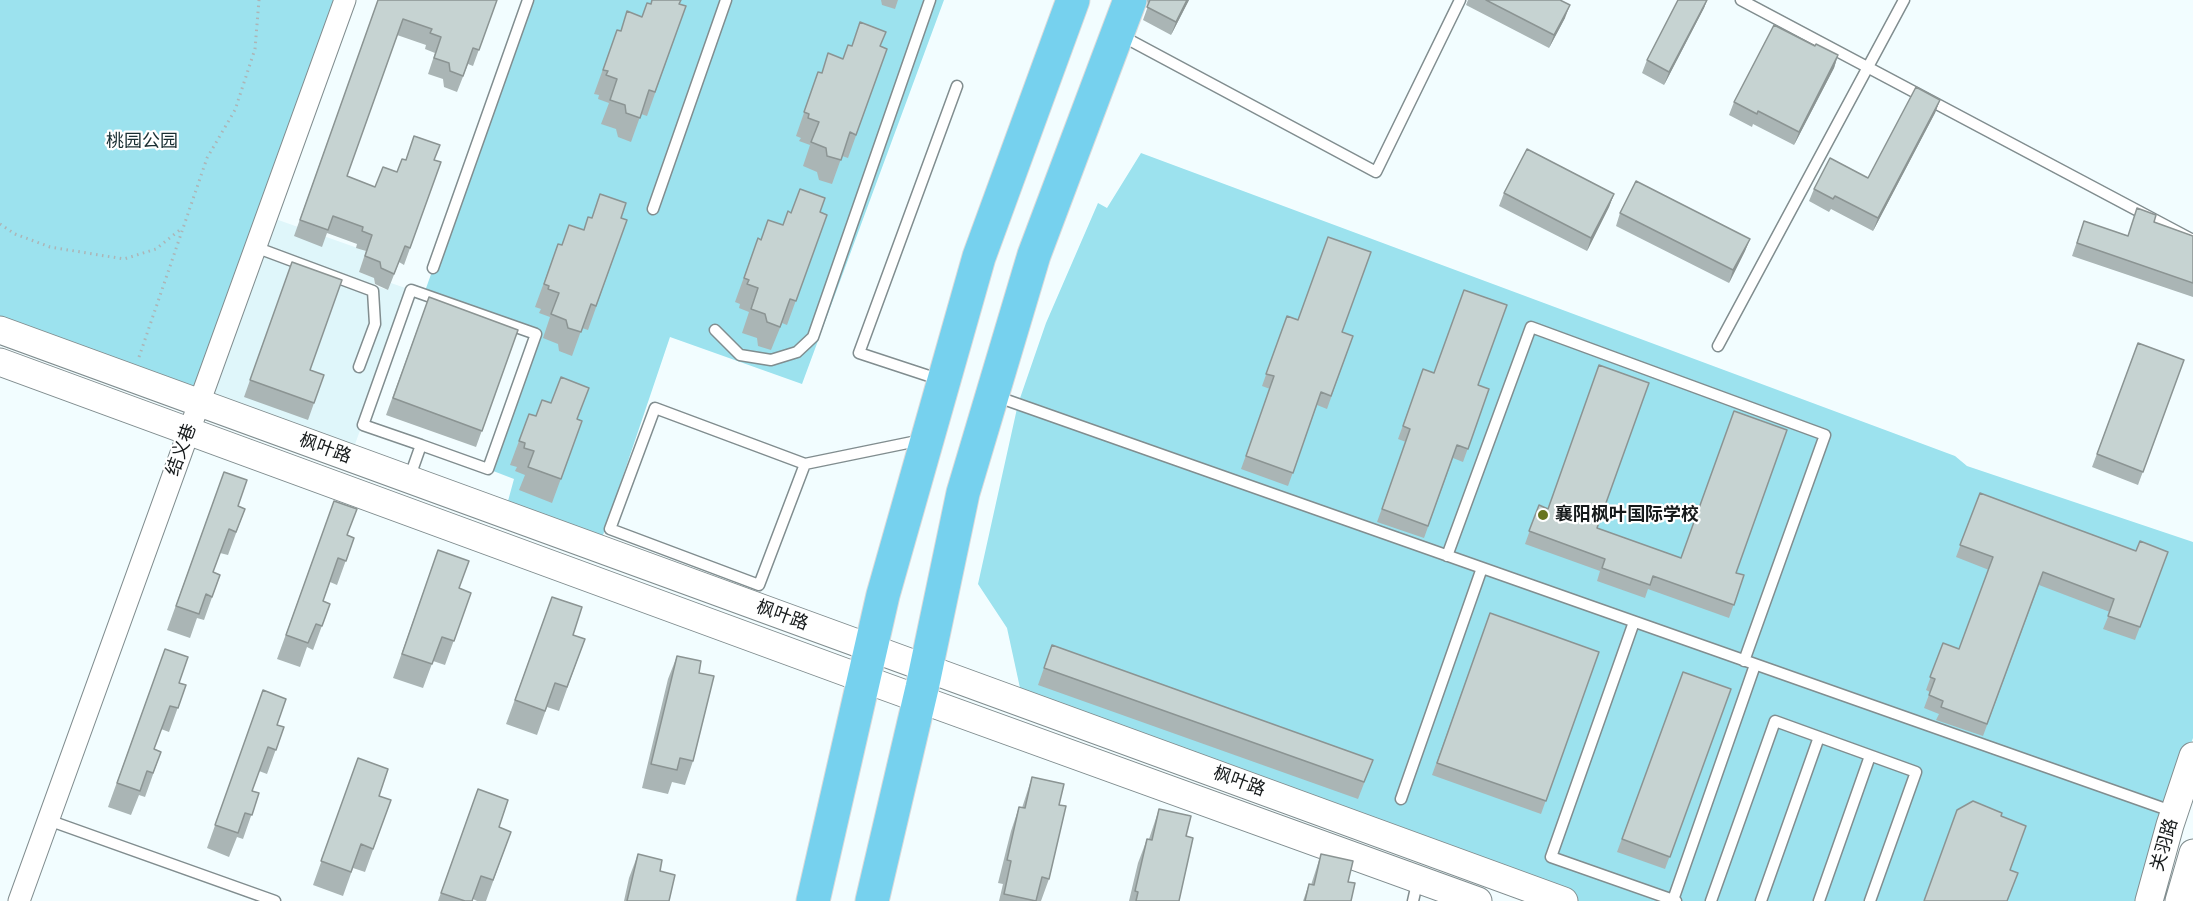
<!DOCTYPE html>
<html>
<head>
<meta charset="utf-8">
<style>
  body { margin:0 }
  canvas { display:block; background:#f2fdff }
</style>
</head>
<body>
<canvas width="2193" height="901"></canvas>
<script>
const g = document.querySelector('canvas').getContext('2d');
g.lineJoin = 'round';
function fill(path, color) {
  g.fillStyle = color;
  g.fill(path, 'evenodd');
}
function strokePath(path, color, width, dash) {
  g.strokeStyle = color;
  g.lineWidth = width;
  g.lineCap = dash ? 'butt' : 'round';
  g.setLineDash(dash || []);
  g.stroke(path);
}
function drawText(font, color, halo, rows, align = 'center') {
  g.font = font + ' "Space Grotesk","Noto Sans SC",sans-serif';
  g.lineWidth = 4.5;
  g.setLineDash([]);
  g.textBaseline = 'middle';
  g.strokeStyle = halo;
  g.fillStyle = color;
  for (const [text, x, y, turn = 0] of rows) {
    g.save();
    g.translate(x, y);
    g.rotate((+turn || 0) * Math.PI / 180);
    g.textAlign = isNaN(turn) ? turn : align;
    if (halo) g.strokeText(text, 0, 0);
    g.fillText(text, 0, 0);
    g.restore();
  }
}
fill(new Path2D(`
  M267,216L366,251L359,272L374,278L375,286L388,290L391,283L411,290L350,458L199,403Z`), '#dff6fa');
fill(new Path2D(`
  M0,0H345L199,403L0,330Z
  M528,0H944L802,384L670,337L602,538L508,501L514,479L488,469L536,334L424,294Z
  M1141,153L1955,456L1967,466L2193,542V738L2167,810L2144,901H1564L1027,705L1020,688L1007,628L978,584L1018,404L1046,323L1098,203L1107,208Z`), '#9ce2ee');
const service = new Path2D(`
  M1741,0L2193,240
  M1122,36L1376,172L1460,0
  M653,209L726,0
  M255,247L373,291L375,324L359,367
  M433,268L528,0
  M715,330L740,355L771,360L797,352L813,337L930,0
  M1718,346L1904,0
  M941,380L859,353L957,86
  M995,396L2174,812
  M805,464L759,585L610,529L655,408L805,464L922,440
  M409,479L421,445L488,469L536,334L411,290L363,425L421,445
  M1447,556L1531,327L1825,435L1744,661
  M1634,622L1551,857L1676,901
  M1401,799L1482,568
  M48,820L275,901
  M1673,900L1755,665
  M1413,901L1418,879
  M1711,901L1775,721L1916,772L1870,901
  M1761,901L1819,737
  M1819,901L1870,756`);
const minor = new Path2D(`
  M19,901L345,0`);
const tertiary = new Path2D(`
  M0,330L1564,901
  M0,362L864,679L1478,901
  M2149,901L2170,825L2193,756
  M2179,901L2193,853`);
const primary = new Path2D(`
  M813,901L883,595L979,257L1073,0
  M872,901L922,688L963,493L1034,255L1130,0`);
strokePath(service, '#818d8f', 13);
strokePath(minor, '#818d8f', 23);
strokePath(tertiary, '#818d8f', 29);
strokePath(primary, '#dadadb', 35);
strokePath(new Path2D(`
  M0,224L15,234L50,247L124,259L156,249L181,229
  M139,357L207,158L235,110L255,49L259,0`), '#acb5b7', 3, [1.5, 4.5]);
strokePath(service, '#fff', 10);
strokePath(minor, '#fff', 21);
strokePath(tertiary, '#fff', 27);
strokePath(primary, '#76d1ee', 33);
fill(new Path2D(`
  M378,0H497L473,66L468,64L457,92L444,87L443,79L428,74L435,53L425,49L426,45L397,35L347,176L375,187L397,172L405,160H434L441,162L404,265L399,262L388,290L375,284L374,278L359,272L366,251L356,248L357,244L327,233L322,247L294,236Z
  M881,0H898L895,9L882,5Z
  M1147,0H1189L1171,35L1143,20L1148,6Z
  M1468,0H1560L1565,18L1549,48L1466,5Z
  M1678,0H1707L1704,8L1664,85L1642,73L1647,60Z
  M650,4H679L686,6L647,116L641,114L631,142L618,137L616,129L601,124L609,103L598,99L599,95L594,94L617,30L620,31L642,16Z
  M852,46H880L887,49L848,158L842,156L832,184L819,180L817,172L803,166L810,145L799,141L801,138L796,136L818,72L821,73L843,59Z
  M1815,46L1838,55L1834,68L1794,145L1753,124L1752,127L1729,115L1734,102Z
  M1940,100L1935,113L1873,231L1831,209L1829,212L1809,201L1814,189L1868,178Z
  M1504,193L1614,194L1609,207L1587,251L1499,206Z
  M820,212L827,215L787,325L782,323L771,350L758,346L757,338L742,333L749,312L739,308L740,304L735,302L758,238L761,239L783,225L791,213Z
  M1620,213L1750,239L1745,251L1729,283L1616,226Z
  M592,218H621L627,220L588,330L582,328L572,356L559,351L558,344L543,338L550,317L539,313L541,309L535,307L558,244L562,245L583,230Z
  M2084,221L2127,236L2154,222L2193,236V297L2072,256Z
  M292,262L310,370L324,375L308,420L244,397Z
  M429,297L518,330L476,447L386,415Z
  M1287,316L1353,336L1327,409L1317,405L1288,486L1241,469L1270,389L1262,386Z
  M2138,343L2184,360L2138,485L2092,467Z
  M1423,369L1489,389L1463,462L1453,458L1424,538L1377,522L1406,442L1398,439Z
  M529,414L536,416L577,419L582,421L552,503L519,490L525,475L515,471L517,467L510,465Z
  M224,472L238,506L245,509L228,555L220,553L213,572L220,575L204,620L197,618L190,638L167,630Z
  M1980,493L2136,551L2168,552L2135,640L2103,629L2110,612L2039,585L1983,736L1936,720L1939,714L1924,708L1930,692L1926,690L1943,643L1959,649L1989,570L1956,557Z
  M334,501L347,535L354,538L337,585L330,582L323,601L330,604L313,650L307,647L300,667L277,659Z
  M1539,505L1597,528L1681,558L1744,575L1729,618L1648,589L1645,598L1597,581L1600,571L1525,544Z
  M438,550L459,588L471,593L445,665L433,661L423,688L393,678Z
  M552,597L573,635L585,639L559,711L547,707L537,735L506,724Z
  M1490,613L1599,652L1541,814L1432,775Z
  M1052,645L1373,760L1358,799L1038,685Z
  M165,649L179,683L186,685L169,732L161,729L154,749L161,752L145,797L139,795L131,815L108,807Z
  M677,656L699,673L693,761L685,785L672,782L668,794L642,788L668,679Z
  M1683,672L1731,689L1665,869L1617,852Z
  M263,690L277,725L284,727L267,774L259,771L252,791L259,793L243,839L237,837L229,857L207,848Z
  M358,758L379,796L391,800L365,872L353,868L343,896L313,885Z
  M1032,777L1059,805L1049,879L1041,901H999L1003,884L998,883L1011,831L1019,807L1022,808Z
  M478,789L499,827L511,832L486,901H477L473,899L472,901H438Z
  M1159,809L1186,836L1179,901H1129L1138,863L1147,839H1149Z
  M638,854L660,871L669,901H624L629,878Z
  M1321,854L1348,882L1351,901H1303L1309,884L1311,885Z`), '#aab5b5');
fill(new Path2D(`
  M1187,0H1189L1171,35L1176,22Z
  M1707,0L1704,8L1664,85L1669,72Z
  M1570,5L1565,18L1549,48L1554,35Z
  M1838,55L1834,68L1794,145L1799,132Z
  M1940,100L1935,113L1873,231L1878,218Z
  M1614,194L1609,207L1587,251L1591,238Z
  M1750,239L1745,251L1729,283L1733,270Z`), '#8b9493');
const building = new Path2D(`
  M378,0H497L479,50L473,48L463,76L450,71L449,63L434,58L441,37L430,33L432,29L403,19L347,176L375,187L383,167L397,172L402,159L406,160L414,136L440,145L434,160L441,162L410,248L405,246L394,274L381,268L380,262L365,256L372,235L362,231L363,227L333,216L328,230L300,220Z
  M652,0H681L679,4L686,6L655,92L649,90L640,118L626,113L625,105L610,100L617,79L606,75L608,71L603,70L617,30L621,31L627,11L642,17L647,3L651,4Z
  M1150,0H1187L1176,22L1147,7Z
  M1486,0H1560L1570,5L1554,35Z
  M1678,0H1707L1669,72L1647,60Z
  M860,22L886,32L880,46L887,49L856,135L850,132L841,160L827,156L826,148L811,142L819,122L808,118L809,114L804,112L818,72L822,73L828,53L843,59L848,45L852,46Z
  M1774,25L1815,46L1816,44L1838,55L1799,132L1758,111L1757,114L1734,102Z
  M1916,87L1940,100L1878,218L1835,196L1833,199L1814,189L1830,158L1868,178Z
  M1527,149L1614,194L1591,238L1504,193Z
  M1636,181L1750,239L1733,270L1620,213Z
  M800,189L825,198L820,212L827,215L796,301L790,299L780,327L767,322L765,314L751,309L758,288L747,284L749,280L744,278L758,238L761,240L768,220L783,225L788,211L791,213Z
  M600,194L626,203L621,218L627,220L596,306L591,304L581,332L568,328L566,320L551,314L559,293L548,289L549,286L544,284L558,244L562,245L569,225L584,230L588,217L592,218Z
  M2137,208L2156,215L2154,222L2193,236V283L2077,243L2084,221L2128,236Z
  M1328,237L1371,252L1342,332L1353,336L1331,396L1321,392L1293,473L1246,456L1274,376L1266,374L1287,316L1298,320Z
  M292,262L342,280L310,370L324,375L314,403L250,380Z
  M1464,290L1507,305L1478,385L1489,389L1468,449L1457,445L1428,526L1382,509L1410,429L1403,426L1423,369L1434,373Z
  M429,297L518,330L482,431L393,398Z
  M2138,343L2184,360L2143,472L2097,454Z
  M1599,365L1649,383L1597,528L1681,558L1734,411L1787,430L1736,573L1744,575L1734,605L1653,576L1650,585L1602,568L1605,559L1529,531L1539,505L1548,509Z
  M561,377L589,388L577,419L582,421L561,479L528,467L534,451L524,448L525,443L519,441L529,414L536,416L542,400L551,403Z
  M224,472L247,480L238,506L245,509L236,532L229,529L213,572L220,575L212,597L206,594L199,614L176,606Z
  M1980,493L2136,551L2140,541L2168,552L2140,627L2108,616L2114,599L2043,572L1987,724L1941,707L1943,701L1929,695L1935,679L1930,677L1943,643L1959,649L1993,557L1960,545Z
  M334,501L357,509L347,535L354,538L346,561L338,558L323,601L330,604L322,626L316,624L308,643L286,635Z
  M438,550L469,561L459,588L471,593L454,641L442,637L432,664L402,654Z
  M552,597L582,607L573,635L585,639L567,687L555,683L545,711L515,700Z
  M1490,613L1599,652L1546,801L1437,763Z
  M1052,645L1373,760L1364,782L1044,668Z
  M165,649L188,657L179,683L186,685L178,708L170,706L154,749L161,752L153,773L147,771L140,791L117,783Z
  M677,656L701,661L699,673L714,676L693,761L680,758L677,770L651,764Z
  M1683,672L1731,689L1670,857L1622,839Z
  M263,690L286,699L277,725L284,727L276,750L268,747L252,791L259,793L252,815L245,813L238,833L215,825Z
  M358,758L388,769L379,796L391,800L373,849L361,844L351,872L321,861Z
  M1032,777L1064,784L1059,805L1066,806L1049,879L1042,877L1036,901L1004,894L1011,861L1007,860L1019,807L1025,808Z
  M478,789L508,800L499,827L511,832L493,880L481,876L472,901H465L441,893Z
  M1973,801L2002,813L2001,816L2026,826L2010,870L2018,873L2007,901H1924L1957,810Z
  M1159,809L1191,816L1186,836L1193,838L1179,901H1136L1138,892L1135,891L1147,839L1152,840Z
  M638,854L662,860L660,871L675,875L669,901H627Z
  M1321,854L1353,861L1348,882L1355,883L1351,901H1305L1309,884L1314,885Z`);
fill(building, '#c6d3d2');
strokePath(building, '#8b9493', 1.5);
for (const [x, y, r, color] of [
  [1543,515,6,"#687520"]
]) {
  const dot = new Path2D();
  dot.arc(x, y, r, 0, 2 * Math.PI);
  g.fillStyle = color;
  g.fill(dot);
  strokePath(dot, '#fff', 2);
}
drawText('18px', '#192e32', '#fff', [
  ["桃园公园",142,142]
]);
drawText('18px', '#161a1b', '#fff', [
  ["枫叶路",325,449,20],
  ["结义巷",182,450,-70],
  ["枫叶路",782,616,20],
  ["枫叶路",1239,782,20],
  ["关羽路",2165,845,-74]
]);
drawText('bold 18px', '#161a1b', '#fff', [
  ["襄阳枫叶国际学校",1555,515]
], 'left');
</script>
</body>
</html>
